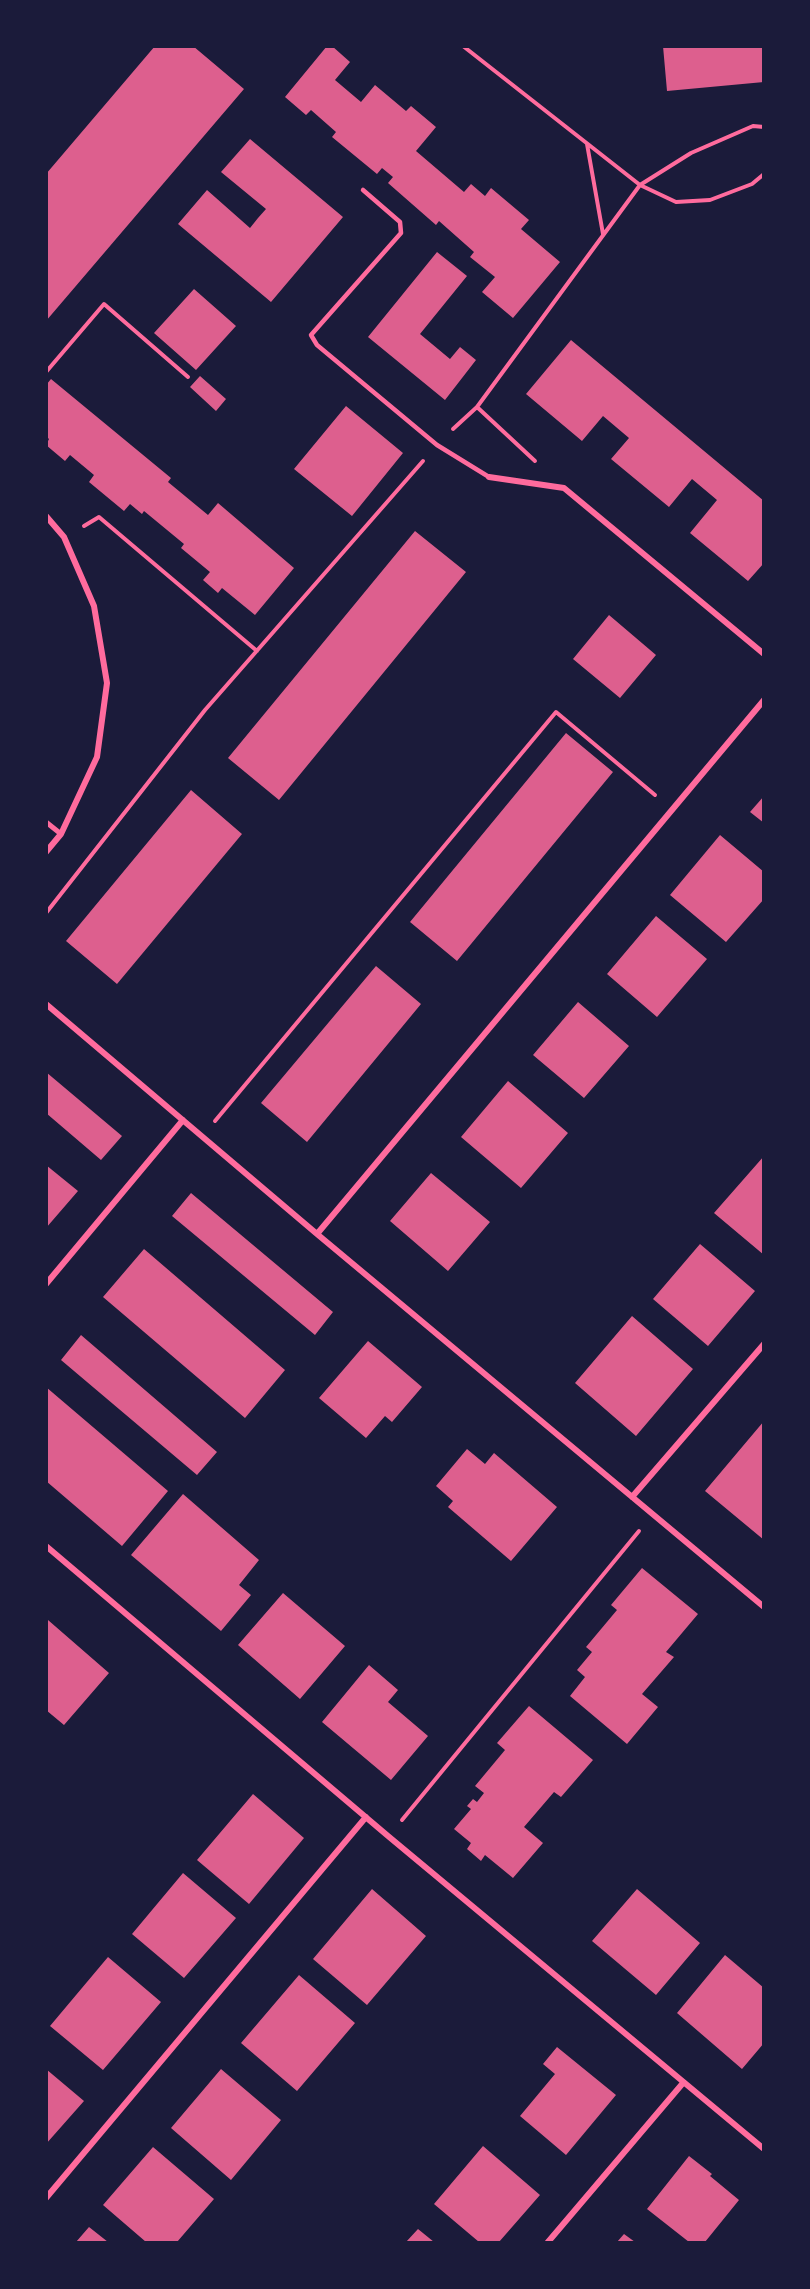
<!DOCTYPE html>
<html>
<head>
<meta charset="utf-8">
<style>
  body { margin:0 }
  #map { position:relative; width:810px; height:2289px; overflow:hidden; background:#1b1b3a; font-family:"Fira Sans",sans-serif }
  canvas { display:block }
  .frame { position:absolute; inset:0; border:48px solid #1b1b3a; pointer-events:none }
</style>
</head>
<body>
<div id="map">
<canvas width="810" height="2289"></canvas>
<div class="frame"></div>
</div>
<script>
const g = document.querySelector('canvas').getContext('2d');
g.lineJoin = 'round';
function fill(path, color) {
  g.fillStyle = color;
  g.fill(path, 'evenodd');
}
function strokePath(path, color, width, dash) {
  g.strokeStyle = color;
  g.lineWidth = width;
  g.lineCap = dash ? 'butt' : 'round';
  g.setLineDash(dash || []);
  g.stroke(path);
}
fill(new Path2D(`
  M155,46H193L244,89L46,321V174Z
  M327,46H332L350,62L335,80L361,102L375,85L406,111L411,106L436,127L416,151L464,192L471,184L485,196L491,188L529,220L521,229L560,262L513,318L482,292L495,277L470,257L474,252L439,221L436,225L388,183L393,177L382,168L377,174L332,137L336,132L311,110L306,115L285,97Z
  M663,46H764V82L667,91Z
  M250,139L343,217L271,302L178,224L207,190L250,228L258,218L266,209L221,172Z
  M437,252L467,276L420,334L450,359L460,347L476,360L445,400L368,337Z
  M194,289L236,326L196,370L154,333Z
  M571,340L764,501V563L748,581L690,533L717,500L692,479L669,507L611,459L629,438L603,416L582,441L526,394Z
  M200,376L226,399L216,411L190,387Z
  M51,379L171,478L168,482L208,515L218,503L294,568L255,615L222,588L218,593L203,580L210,572L181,548L184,544L144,511L142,514L130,504L124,511L89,482L94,475L70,455L65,461L46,445L49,439L46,436V385Z
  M346,406L403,453L352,516L294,469Z
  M415,531L466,572L279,800L228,758Z
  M609,615L656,655L620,698L573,659Z
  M566,733L613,772L457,961L410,922Z
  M191,790L242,834L117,984L66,941Z
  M764,796V823L750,812Z
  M720,835L764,872V899L726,942L670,895Z
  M656,916L707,959L657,1017L607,974Z
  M376,966L421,1004L307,1142L261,1103Z
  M578,1002L629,1046L584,1098L533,1055Z
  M46,1072L122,1136L101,1160L46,1113Z
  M508,1081L568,1133L521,1188L461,1137Z
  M764,1156V1255L714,1213Z
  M46,1165L78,1191L46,1228Z
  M431,1173L490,1222L448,1271L390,1221Z
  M191,1193L333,1312L315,1335L172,1216Z
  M700,1244L755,1291L708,1346L653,1299Z
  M144,1249L285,1370L245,1418L103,1297Z
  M632,1316L693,1369L636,1436L575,1383Z
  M81,1335L217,1452L197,1475L61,1360Z
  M368,1341L422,1387L392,1422L385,1416L366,1438L319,1398Z
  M46,1387L168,1491L122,1546L46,1481Z
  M764,1421V1540L705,1491Z
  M467,1449L485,1464L494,1453L557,1507L511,1561L448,1507L453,1501L436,1486Z
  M183,1494L259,1560L239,1585L251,1595L221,1631L131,1555Z
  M642,1568L698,1614L666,1652L674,1657L642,1694L658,1707L627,1744L570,1696L585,1677L577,1670L592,1652L586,1647L617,1610L611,1605Z
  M283,1593L345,1646L300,1699L238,1645Z
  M48,1620L109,1673L64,1725L46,1710Z
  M369,1665L398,1690L388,1702L428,1736L391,1780L322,1722Z
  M529,1706L593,1760L561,1797L554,1792L524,1827L543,1843L513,1878L485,1855L481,1861L467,1849L471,1843L454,1829L471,1809L467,1806L473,1799L477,1802L484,1793L475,1786L505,1750L497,1743Z
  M253,1794L304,1838L249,1904L197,1860Z
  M183,1873L236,1918L184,1978L132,1934Z
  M372,1889L426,1936L367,2005L313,1959Z
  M637,1889L700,1943L656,1995L592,1941Z
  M725,1955L764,1988V2043L742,2069L677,2013Z
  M108,1957L161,2002L103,2070L50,2026Z
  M299,1975L355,2023L297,2091L241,2043Z
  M557,2047L616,2095L566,2155L520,2116L555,2074L543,2064Z
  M46,2069L84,2101L46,2144Z
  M221,2069L281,2120L231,2180L171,2128Z
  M483,2146L540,2195L499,2242H479L434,2204Z
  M153,2147L214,2199L177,2242H146L103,2205Z
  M689,2156L712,2174L710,2176L739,2200L705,2242H689L647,2209Z
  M89,2227L108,2242H76Z
  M418,2229L434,2242H406Z
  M624,2234L635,2242H617Z`), '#dd5f8e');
strokePath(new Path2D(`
  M463,46L640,185L676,202L710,200L752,184L764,174
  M587,144L603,234
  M46,372L104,304L188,377
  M477,407L535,461
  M453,429L477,407L640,185L691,153L753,126L764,127
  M84,526L99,517L257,651
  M46,913L205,710L423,461
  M215,1121L556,712L655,795
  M402,1820L639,1531`), '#ff6b9d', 4);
strokePath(new Path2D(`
  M363,190L400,222L401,233L311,335L317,345L437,445L489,477`), '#ff6b9d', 4.5);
strokePath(new Path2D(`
  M46,822L61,834`), '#ff6b9d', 5);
strokePath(new Path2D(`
  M489,477L564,488L764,654
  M46,516L64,537L94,606L107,683L97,757L61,834L46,852
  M46,1004L317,1234L764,1607
  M317,1234L764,700
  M46,1284L183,1120
  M632,1497L764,1344
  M46,1546L388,1836L764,2149
  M46,2198L366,1817
  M548,2242L683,2083`), '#ff6b9d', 6);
</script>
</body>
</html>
